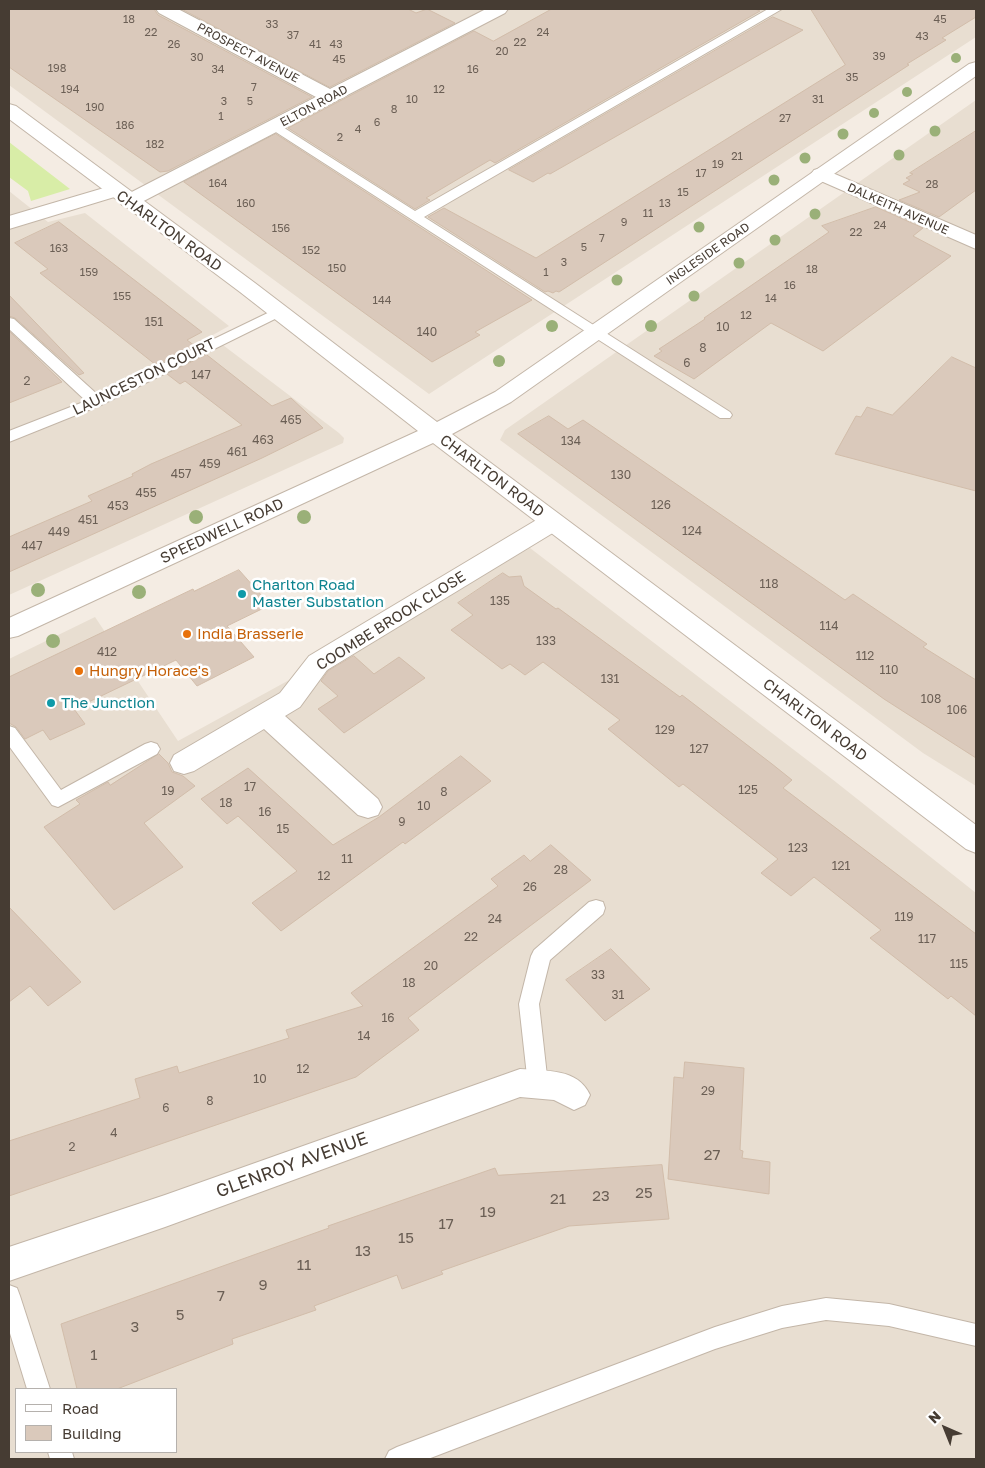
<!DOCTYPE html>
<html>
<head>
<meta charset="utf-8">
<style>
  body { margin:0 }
  #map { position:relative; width:985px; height:1468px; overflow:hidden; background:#f4ece3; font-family:"Golos Text",sans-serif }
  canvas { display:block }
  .frame { position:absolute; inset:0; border:10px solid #463c33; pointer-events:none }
  .legend { position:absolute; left:15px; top:1388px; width:162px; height:65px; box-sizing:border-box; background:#fff; border:1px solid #b5b1ad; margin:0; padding:6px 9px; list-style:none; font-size:15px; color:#463c33 }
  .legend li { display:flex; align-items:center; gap:10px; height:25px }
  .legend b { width:25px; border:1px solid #b5b1ad }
  .north { position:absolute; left:920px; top:1403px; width:50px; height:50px; -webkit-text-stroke:4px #fff; paint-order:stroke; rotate:316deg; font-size:14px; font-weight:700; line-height:20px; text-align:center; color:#463c33 }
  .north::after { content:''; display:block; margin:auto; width:18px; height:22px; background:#463c33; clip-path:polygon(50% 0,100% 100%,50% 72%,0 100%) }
</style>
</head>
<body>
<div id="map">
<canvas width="985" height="1468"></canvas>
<div class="frame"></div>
<ul class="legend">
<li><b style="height:6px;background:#fff"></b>Road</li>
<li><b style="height:14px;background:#dac9bb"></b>Building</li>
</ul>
<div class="north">N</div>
</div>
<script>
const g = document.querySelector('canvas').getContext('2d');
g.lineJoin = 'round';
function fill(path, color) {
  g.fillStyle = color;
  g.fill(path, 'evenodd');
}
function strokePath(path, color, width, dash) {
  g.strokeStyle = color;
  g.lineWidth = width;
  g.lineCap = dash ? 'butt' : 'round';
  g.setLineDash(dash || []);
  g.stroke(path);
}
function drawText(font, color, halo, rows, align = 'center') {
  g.font = font + ' "Golos Text",sans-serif';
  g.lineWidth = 5;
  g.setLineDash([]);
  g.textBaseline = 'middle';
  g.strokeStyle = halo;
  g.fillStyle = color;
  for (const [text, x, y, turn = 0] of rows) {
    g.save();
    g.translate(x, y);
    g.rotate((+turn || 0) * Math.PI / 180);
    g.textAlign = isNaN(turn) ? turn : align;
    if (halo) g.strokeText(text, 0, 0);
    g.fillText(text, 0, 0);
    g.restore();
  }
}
fill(new Path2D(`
  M31,9H976V37L429,394L9,85V17Z
  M976,100V786L923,753L500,440L505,430Z
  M9,191L48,222L85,213L229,326L211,336L339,433L344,438L343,443L9,595Z
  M530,548L832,779L976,893V1459H9V659L95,617L178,741ZM16,1389H176V1452H16Z`), '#e8ded1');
fill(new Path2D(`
  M9,142L70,189L31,201L28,191L9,177Z`), '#d8eda7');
const building = new Path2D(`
  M9,9H154L158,15L312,97L168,171L160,172L9,67Z
  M182,9H408L416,13L427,9L455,23L330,87Z
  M552,9H755L760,11L495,163L490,160L426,198L430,200L415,209L288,128L474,31L493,41Z
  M811,9H976V17L942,38L946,40L907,64L909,65L892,76L559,292L556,291L553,293L548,291L545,292L428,217L444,208L536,258L845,65Z
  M773,17L803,30L550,174L548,173L533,182L509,170Z
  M976,131V190L939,217L899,200L920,192L903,184L910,180L906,178L913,174L910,173Z
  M276,134L532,300L475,332L480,335L432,362L184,182Z
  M876,207L923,228L913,236L951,256L823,351L771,323L694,379L654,356L662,351L659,349L705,319L704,318L829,232L822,226Z
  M59,222L202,332L187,340L195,346L156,365L40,273L48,269L15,243Z
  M9,295L84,373L79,375L15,318L9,316Z
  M9,331L62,382L9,403Z
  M207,355L272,406L291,398L323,428L262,458L9,572V537L92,501L88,496L133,476L132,474L151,464L242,425L185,381L180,384L167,374Z
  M952,357L976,368V491L835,454L856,416L861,417L867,407L892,415Z
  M549,416L568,429L583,420L845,600L853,594L927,644L923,647L976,680V758L884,699L518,434Z
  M239,570L270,605L227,626L254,657L197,686L176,660L74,709L85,724L50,740L43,730L25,739L16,727L9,723V677L193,589L194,591Z
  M503,573L509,577L521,576L524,586L556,609L558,608L680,697L682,695L772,764L792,780L783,788L976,934V1016L951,996L948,999L870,938L881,930L814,877L791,896L761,873L778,859L683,784L679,787L608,729L620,720L543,662L525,675L510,664L502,669L451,630L473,615L458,603Z
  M354,656L374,674L399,657L425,678L344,733L318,709L338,696L321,681L328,671Z
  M159,754L168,763L172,772L183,776L195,786L144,823L183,867L114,910L44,827L80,804L76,800L108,782L110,785Z
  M461,756L491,781L405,844L403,842L281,931L252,903L297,871L238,816L227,824L201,799L248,768L333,845L379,817Z
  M551,845L591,880L408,1018L419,1030L356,1077L9,1196V1141L140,1098L135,1079L177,1066L179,1073L289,1038L286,1030L363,1006L351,993L498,886L491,879L524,855L530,861Z
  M9,907L81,982L48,1006L30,986L9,1002Z
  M611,949L650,989L605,1021L566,980Z
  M685,1062L744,1068L740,1150L743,1151L742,1158L770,1162L769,1194L668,1179L674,1077L683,1078Z
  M662,1165L669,1219L569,1226L441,1271L443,1274L402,1289L397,1275L314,1306L316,1310L232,1339L233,1344L117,1389H77L61,1324L329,1228L328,1226L495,1168L498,1175Z`);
fill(building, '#dac9bb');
strokePath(building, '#d2bdaa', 1);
const service = new Path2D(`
  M768,9H782L424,217L730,412L732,415L730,418H720L268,127L274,123L278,124L415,211Z
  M278,308L283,309L285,312L283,315L101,405L9,442V431L86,401L9,329V318L14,319L98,395Z
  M9,726L15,728L61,790L145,744L151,742L157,744L160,749L157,754L58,807L52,805L9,746Z
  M596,900L603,902L605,908L603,914L550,960L539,1004L548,1085L545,1091L538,1094L531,1091L528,1085L519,1004L531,956L534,950L589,902Z
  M9,1285L17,1288L20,1296L50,1389H27L9,1330Z
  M826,1298L889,1304L976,1324V1346L889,1326L826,1320L782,1328L715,1349L428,1459H385L389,1451L397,1447L715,1327L782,1306Z
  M48,1452H72L74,1459H50Z`);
const minor = new Path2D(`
  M156,9H178L330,89L486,9H508L505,13L136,205L129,207L122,205L119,201L122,197L316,97L159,13Z
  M821,168L976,235V249L814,178L811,174L814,170Z
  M114,185L121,187L124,191L121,195L9,229V216Z
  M552,514L561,516L564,522L561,528L327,670L300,707L285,716L378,799L382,807L378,815L368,818L358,815L264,729L194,771L184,774L174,771L170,763L174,755L280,693L309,656L543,516Z
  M520,1069C546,1071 578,1068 590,1095L585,1105L574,1110L554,1100L520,1097L165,1227L9,1281V1247L165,1195Z`);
const tertiary = new Path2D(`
  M976,62V76L828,178L511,402L452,434L976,825V853L966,849L433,443L18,636L9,638V618L418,431L240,292L9,119V104L16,106L255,283L437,422L495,392L969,64Z`);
strokePath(service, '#c3b6a8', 2);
strokePath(minor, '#c3b6a8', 2);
strokePath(tertiary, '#c3b6a8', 2);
fill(service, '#fff');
fill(minor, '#fff');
fill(tertiary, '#fff');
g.fillStyle = '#9ab078';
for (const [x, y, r] of [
  [956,58,5],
  [907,92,5],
  [874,113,5],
  [935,131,5.5],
  [843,134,5.5],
  [899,155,5.5],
  [805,158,5.5],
  [774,180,5.5],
  [815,214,5.5],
  [699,227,5.5],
  [775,240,5.5],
  [739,263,5.5],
  [617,280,5.5],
  [694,296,5.5],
  [552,326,6],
  [651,326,6],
  [499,361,6],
  [196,517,7],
  [304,517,7],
  [38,590,7],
  [139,592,7],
  [53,641,7]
]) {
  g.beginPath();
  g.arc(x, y, r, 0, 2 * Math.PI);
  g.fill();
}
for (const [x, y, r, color] of [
  [242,594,5,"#0f9aa8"],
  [187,634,5,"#e8710a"],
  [79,671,5,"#e8710a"],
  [51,703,5,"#0f9aa8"]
]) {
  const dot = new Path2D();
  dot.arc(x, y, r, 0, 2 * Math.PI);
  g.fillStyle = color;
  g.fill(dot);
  strokePath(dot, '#fff', 2);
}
drawText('11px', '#6b5f55', null, [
  ["18",129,20],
  ["45",940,20],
  ["33",272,25],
  ["22",151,33],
  ["24",543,33],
  ["37",293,36],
  ["43",922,37],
  ["22",520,43],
  ["26",174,45],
  ["41",315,45],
  ["43",336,45],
  ["20",502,52],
  ["39",879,57],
  ["30",197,58],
  ["45",339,60],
  ["198",57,69],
  ["34",218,70],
  ["16",473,70],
  ["35",852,78],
  ["7",254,88],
  ["194",70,90],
  ["12",439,90],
  ["10",412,100],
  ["31",818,100],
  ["3",224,102],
  ["5",250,102],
  ["190",95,108],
  ["8",394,110],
  ["1",221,117],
  ["27",785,119],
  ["6",377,123],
  ["186",125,126],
  ["4",358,130],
  ["2",340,138],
  ["182",155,145],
  ["21",737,157],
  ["19",718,165],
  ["17",701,174],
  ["164",218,184],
  ["28",932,185],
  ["15",683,193],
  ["160",246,204],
  ["13",665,204],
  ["11",648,214],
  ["9",624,223],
  ["24",880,226],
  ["156",281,229],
  ["22",856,233],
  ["7",602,239],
  ["5",584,248],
  ["163",59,249],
  ["152",311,251],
  ["3",564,263],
  ["150",337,269],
  ["18",812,270],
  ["159",89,273],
  ["1",546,273],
  ["16",790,286],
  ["155",122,297],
  ["14",771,299],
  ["144",382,301],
  ["12",746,316]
]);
drawText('12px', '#463c33', '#fff', [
  ["PROSPECT AVENUE",248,53,28],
  ["ELTON ROAD",314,106,-28],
  ["DALKEITH AVENUE",898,209,24],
  ["INGLESIDE ROAD",708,254,-35]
]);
drawText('12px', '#6b5f55', null, [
  ["151",154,322],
  ["10",723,327],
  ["140",427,332],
  ["8",703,348],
  ["6",687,363],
  ["147",201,375],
  ["2",27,381],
  ["465",291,420],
  ["463",263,440],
  ["134",571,441],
  ["461",237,452],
  ["459",210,464],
  ["457",181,474],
  ["130",621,475],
  ["455",146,493],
  ["126",661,505],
  ["453",118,506],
  ["451",88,520],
  ["124",692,531],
  ["449",59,532],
  ["447",32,546],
  ["118",769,584],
  ["135",500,601],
  ["114",829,626],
  ["133",546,641],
  ["412",107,652],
  ["112",865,656],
  ["110",889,670],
  ["131",610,679],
  ["108",931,699],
  ["106",957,710],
  ["129",665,730],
  ["127",699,749],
  ["17",250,787],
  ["125",748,790],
  ["19",168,791],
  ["8",444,792],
  ["18",226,803],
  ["10",424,806],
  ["16",265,812],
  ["9",402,822],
  ["15",283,829],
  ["123",798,848],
  ["11",347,859],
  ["121",841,866],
  ["28",561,870],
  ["12",324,876],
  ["26",530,887],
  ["119",904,917],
  ["24",495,919],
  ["22",471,937],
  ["117",927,939],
  ["115",959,964],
  ["20",431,966],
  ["33",598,975],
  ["18",409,983],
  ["31",618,995],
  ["16",388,1018],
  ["14",364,1036],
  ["12",303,1069],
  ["10",260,1079],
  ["29",708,1091],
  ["8",210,1101],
  ["6",166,1108],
  ["4",114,1133],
  ["2",72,1147]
]);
drawText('15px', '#463c33', '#fff', [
  ["CHARLTON ROAD",169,231,36],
  ["LAUNCESTON COURT",144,377,-26],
  ["CHARLTON ROAD",492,476,37],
  ["SPEEDWELL ROAD",222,531,-25],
  ["COOMBE BROOK CLOSE",391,621,-32],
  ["CHARLTON ROAD",815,720,37]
]);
drawText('15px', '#0d838f', '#fff', [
  ["Charlton Road",252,585],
  ["Master Substation",252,602],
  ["The Junction",61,703]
], 'left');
drawText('15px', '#c56008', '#fff', [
  ["India Brasserie",197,634],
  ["Hungry Horace's",89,671]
], 'left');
drawText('15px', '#6b5f55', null, [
  ["27",712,1155],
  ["25",644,1193],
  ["23",601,1196],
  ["21",558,1199],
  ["19",488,1212],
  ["17",446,1224],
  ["15",406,1238],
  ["13",363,1251],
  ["11",304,1265],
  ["9",263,1285],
  ["7",221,1296],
  ["5",180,1315],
  ["3",135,1327],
  ["1",94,1355]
]);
drawText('18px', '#463c33', '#fff', [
  ["GLENROY AVENUE",292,1165,-20]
]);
</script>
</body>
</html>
